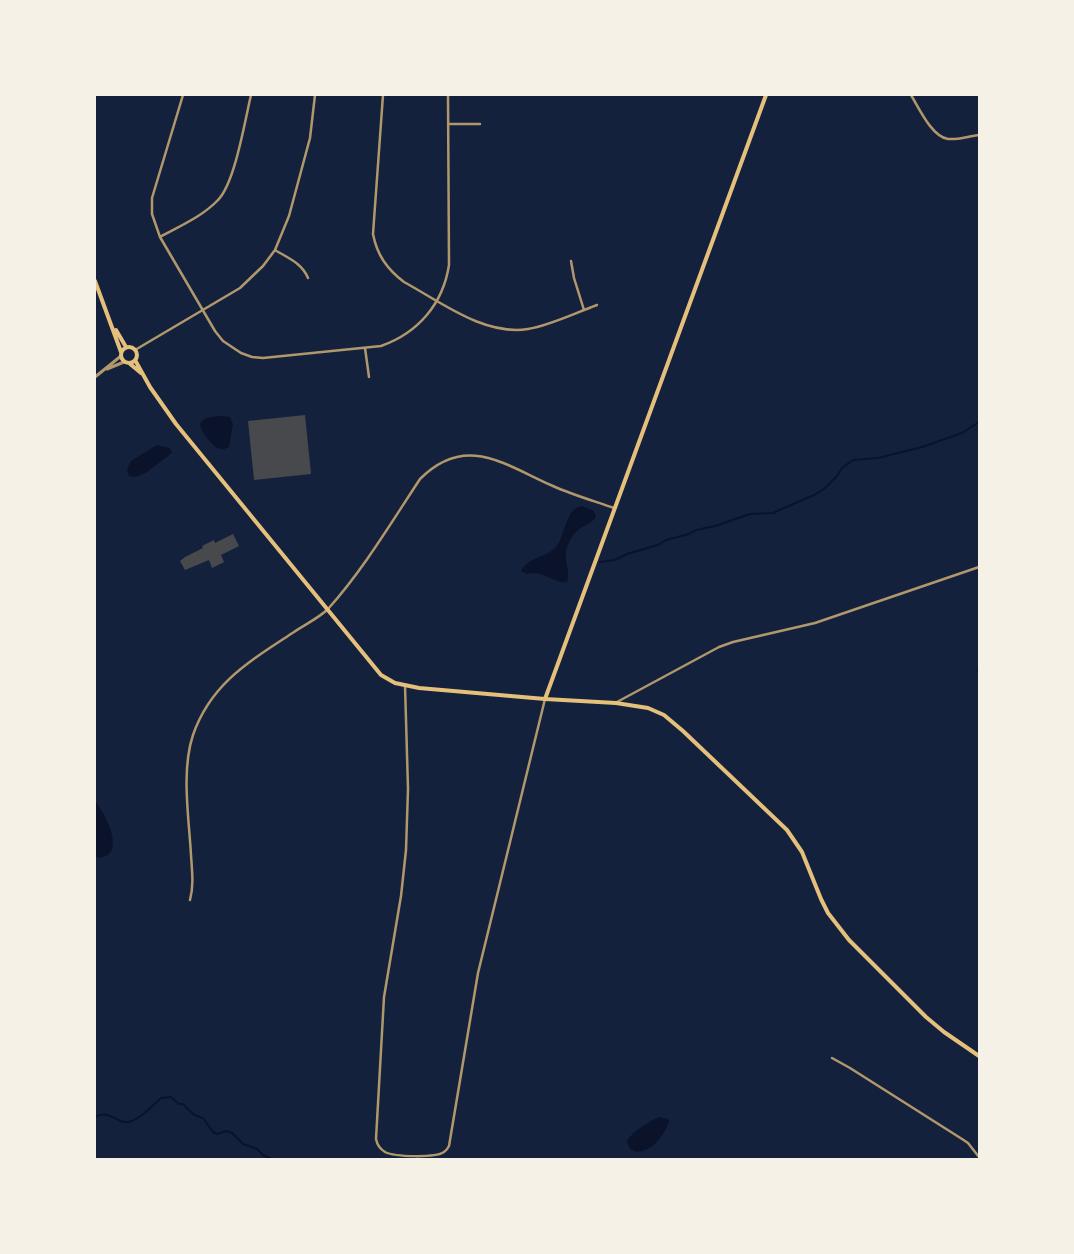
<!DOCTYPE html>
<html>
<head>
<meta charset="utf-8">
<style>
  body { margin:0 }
  #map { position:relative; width:1074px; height:1254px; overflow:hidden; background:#14213d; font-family:"Titillium Web",sans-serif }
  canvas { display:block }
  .frame { position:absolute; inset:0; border:96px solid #f6f1e7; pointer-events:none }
</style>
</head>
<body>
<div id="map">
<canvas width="1074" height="1254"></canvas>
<div class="frame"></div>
</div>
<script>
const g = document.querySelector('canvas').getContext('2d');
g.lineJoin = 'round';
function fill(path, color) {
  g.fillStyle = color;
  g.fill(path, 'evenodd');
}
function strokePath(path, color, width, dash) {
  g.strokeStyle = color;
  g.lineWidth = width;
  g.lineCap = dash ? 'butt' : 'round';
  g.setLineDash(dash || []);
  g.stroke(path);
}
fill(new Path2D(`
  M221,416L230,417L233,424L229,447C226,448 224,450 221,449C213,448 200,431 200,424C204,416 213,417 221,416Z
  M157,445L170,448L172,453L147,472L136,477L129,476L127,469L131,461Z
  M582,506L594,511L596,517C592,523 586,524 581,528C573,533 568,542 566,551C564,562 571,572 567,582C552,584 543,569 527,574L521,571C526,558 547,557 556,547C566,535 565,508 582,506Z
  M95,801C105,813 129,857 97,858L95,852Z
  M660,1117L668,1119L669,1122C666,1130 659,1142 651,1147C641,1154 628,1154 627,1140C635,1130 649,1121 660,1117Z`), '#0b132b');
strokePath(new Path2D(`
  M600,562L615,560L627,554L658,545L666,540L689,534L696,530L715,526L750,514L773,513L814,495L824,489L837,476L842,468L853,460L878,458L922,447L962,433L979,422
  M978,671H979
  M95,1117C112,1108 117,1127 132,1121C144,1116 152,1106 161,1098L171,1097L179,1104H183L194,1115L203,1118L213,1132L217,1134L226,1131L232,1133L243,1144L257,1149L263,1155L272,1159`), '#0b132b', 2);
fill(new Path2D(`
  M305,415L311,474L254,480L248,421Z
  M233,534L239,546L221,555L224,562L212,568L209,560L185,570L180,561L185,557L203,548L202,546L214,540L215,543Z`), '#48494c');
strokePath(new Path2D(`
  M183,95L152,198V214L160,237L215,331L223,341L241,353L252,357L263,358L381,346C418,333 443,304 449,265L448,95
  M383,95L373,234C377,255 387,269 404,282C441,302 484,336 528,329C551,325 575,313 597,305
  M911,95C919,108 932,137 948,139C958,140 969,136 979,135
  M449,124H480
  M160,237C180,226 203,216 218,200C235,183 245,120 251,95
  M275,250C288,258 302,263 308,278
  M571,261L574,278L584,310
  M365,348L369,377
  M135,350L240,288L263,266L275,250L289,216L310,138L315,95
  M405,685L408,789L406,850L401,896L384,997L376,1139C377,1144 380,1149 385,1152C395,1157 435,1158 444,1152C447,1150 448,1148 449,1146L478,973L545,699
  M617,702L719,647L733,642L815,623L979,567
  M190,900C194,885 192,871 191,855C189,818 181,771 193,735C211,683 250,661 294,632C304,625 319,618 328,609C363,570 391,523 420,479C466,433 505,465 553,486C573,495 594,501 614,508
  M832,1058L850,1068L962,1139L968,1143L979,1157`), '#b1986c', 2.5);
strokePath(new Path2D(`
  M107,369L124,362
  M95,377L121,356`), '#b1986c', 3);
strokePath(new Path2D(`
  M95,281L121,352
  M116,330L126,347
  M121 355a8 8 0 1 1 16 0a8 8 0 1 1-16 0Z
  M135,360L150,387L176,424L381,675L395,683L419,688L545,699L616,703L648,708L664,715L683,731L787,830L802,852L821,899L828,913L849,940L926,1017L944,1032L979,1056
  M129,363L141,373
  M545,699L766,95`), '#e5c07b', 4);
</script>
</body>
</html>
